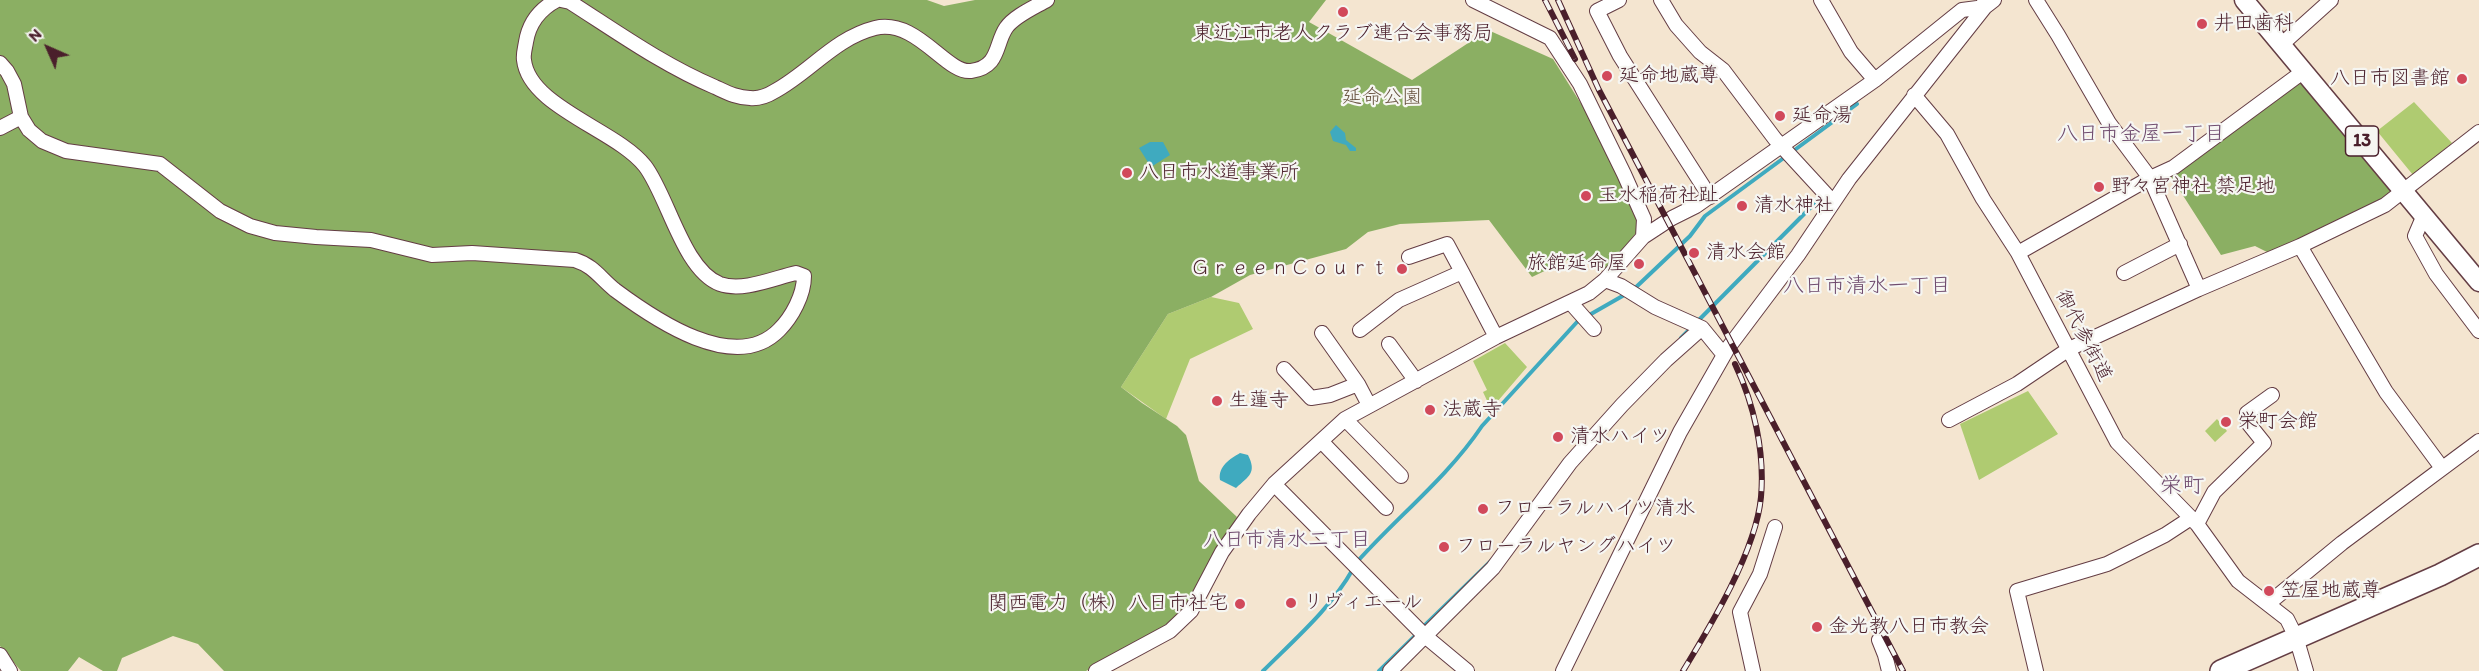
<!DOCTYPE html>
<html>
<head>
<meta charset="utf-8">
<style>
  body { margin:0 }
  #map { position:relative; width:2479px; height:671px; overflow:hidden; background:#f4e5d0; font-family:Itim,sans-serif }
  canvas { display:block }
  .north { position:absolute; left:18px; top:18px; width:60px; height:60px; -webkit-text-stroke:4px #f6f6f2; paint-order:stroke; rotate:315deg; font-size:16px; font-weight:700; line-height:24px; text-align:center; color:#4a1f2b }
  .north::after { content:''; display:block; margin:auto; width:21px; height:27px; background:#4a1f2b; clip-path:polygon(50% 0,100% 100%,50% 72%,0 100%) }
</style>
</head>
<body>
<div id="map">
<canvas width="2479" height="671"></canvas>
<div class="north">N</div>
</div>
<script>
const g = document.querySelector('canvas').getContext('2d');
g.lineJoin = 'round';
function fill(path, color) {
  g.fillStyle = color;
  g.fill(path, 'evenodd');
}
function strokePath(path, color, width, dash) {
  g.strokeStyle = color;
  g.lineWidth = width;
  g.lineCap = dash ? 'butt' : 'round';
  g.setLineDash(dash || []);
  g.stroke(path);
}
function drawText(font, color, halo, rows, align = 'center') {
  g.font = font + ' Itim,"Klee One",sans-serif';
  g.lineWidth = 4.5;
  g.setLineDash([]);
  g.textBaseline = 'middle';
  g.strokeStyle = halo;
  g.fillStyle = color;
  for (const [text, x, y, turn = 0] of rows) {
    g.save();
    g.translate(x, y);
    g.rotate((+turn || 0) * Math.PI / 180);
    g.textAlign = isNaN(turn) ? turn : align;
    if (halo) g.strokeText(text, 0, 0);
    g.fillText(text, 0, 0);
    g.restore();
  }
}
fill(new Path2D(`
  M2414,102L2452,143L2413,175L2377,131Z
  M1211,297L1239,303L1253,329L1190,359L1166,419L1121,387L1168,314Z
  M1505,343L1527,367L1491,409L1483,392L1487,390L1473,361Z
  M2028,391L2058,434L1979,480L1960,424Z
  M2217,419L2227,431L2215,442L2205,431Z`), '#afcb71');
fill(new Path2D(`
  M0,0H927L944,6L975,0H1326L1309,22L1412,80L1488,30L1553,59L1590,118L1639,220L1636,233L1605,271L1578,255L1532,277L1489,220L1400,224L1368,232L1346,249L1250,275L1211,297L1168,314L1121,387L1142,403L1177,426L1186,435L1199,481L1237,517L1190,607L1146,639L1086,671H224L198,644L173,636L122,658L117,671H103L79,657L68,671H21L0,646Z
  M2297,76L2353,145L2397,192L2269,253L2255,246L2221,255L2168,172Z`), '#8baf63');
fill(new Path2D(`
  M1336,125L1345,133L1346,140L1356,148V151H1350L1346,145L1333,141L1330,132Z
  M1150,142H1163L1170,155L1151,167L1139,148Z
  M1240,453L1248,455C1257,473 1249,476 1236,488L1220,480C1218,466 1230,459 1240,453Z`), '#3faabf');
strokePath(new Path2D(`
  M1633,290L1690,236L1705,216L1857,104
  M1681,338L1814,204
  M1357,562C1398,516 1447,478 1482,426L1577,322L1626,294
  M1422,628L1492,560
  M1263,671C1295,639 1331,608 1353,569
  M1379,671L1417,634`), '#3faabf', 4);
const minor = new Path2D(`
  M561,0L570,2C617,32 663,65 715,87C726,92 737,98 750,98C760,99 767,96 775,91C810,72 835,38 875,28C917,18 946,74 971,71C1000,67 995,44 1006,28C1014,16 1035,7 1047,0
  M1473,0L1550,38L1580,84L1624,174L1644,219L1643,237
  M1619,0L1597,11L1620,56L1710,197
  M1661,0L1676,25L1700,52L1723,70L1775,139L1833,202
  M1821,0L1851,52L1875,80
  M2036,0L2058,35L2109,123L2150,178L2199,289
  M2281,45L2331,0
  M0,63L7,71L14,84L21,117L29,130L42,141L66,151L160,164L220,211L250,226L275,233L316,237L371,240L432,255L472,253L575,260C594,266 600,278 615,290C654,319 735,375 779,330C792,317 804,295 804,276L796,273C774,278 743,292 720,284C683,270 668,196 645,166C617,130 529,107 524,60C523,55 525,48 526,42C529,23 540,9 557,0
  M1914,95L1947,134L1983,199L2018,253L2117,442L2197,524L2238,581L2287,619L2296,637L2306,671
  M0,128L21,117
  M2424,215L2415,236L2436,274L2479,331
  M2300,246L2386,392L2442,468
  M2018,253L2150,178L2174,167L2304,71
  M1409,257L1447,244L1462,272
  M2124,273L2180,244
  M1605,280L1621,286L1655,307L1702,328L1724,355
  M1570,302L1594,329
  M1360,330L1399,300L1462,272L1496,337
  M1322,333L1358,384L1369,405
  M1389,344L1416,381
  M1284,369L1311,398L1330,395L1358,384
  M1345,419L1401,476
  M1949,420L2017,384L2069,349L2199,289L2300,246L2385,205L2479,132
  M1321,441L1386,508
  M1274,484L1425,636L1467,671
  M2197,524L2214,492L2264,443L2248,423L2247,413L2272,395
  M2269,603L2342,543L2479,441
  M1879,640L1885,655L1889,671
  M0,655L10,671
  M1096,671L1170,631L1191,611L1222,552L1249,514L1274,484L1345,419L1496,337L1589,293L1605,280L1643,237L1672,218L1696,206L1875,80L1962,10L1985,7L1994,0
  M1390,671L1493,568L1570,463L1622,405L1666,360L1702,328
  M1563,671L1680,432L1728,348L1798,255L1849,179L1985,7L1984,2
  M1753,671L1740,612L1760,574L1775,527
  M2036,671L2017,591L2107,564L2165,535L2191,518`);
const major = new Path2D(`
  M2244,0L2479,282`);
const highway = new Path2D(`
  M2221,671L2440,575L2479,555`);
strokePath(minor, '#643d44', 16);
strokePath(major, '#643d44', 21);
strokePath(highway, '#643d44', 24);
strokePath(minor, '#fff', 14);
strokePath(major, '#fff', 18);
strokePath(highway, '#fff', 21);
const rail = new Path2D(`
  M1545,0L1575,59
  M1558,0L1599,90L1903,671
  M1683,671C1711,625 1756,551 1761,497C1765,452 1754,404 1735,364`);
strokePath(rail, '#4a1f2b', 6);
strokePath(rail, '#f6f6f2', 4, [11]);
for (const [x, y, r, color] of [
  [1343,12,6,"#d1495b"],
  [2202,24,6,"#d1495b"],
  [1607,76,6,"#d1495b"],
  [2462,79,6,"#d1495b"],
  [1780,116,6,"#d1495b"],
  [1127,173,6,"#d1495b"],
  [2099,187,6,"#d1495b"],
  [1586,196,6,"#d1495b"],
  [1742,206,6,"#d1495b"],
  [1694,253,6,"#d1495b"],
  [1639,264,6,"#d1495b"],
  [1402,269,6,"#d1495b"],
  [1217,401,6,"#d1495b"],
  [1430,410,6,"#d1495b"],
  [2226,422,6,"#d1495b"],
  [1558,437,6,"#d1495b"],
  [1483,509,6,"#d1495b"],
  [1444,547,6,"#d1495b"],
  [2269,591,6,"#d1495b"],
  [1291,603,6,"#d1495b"],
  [1240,604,6,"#d1495b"],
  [1817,627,6,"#d1495b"]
]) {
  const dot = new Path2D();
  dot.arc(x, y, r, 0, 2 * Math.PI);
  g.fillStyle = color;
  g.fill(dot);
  strokePath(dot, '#f6f6f2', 2);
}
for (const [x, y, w] of [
  [2362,141,33]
]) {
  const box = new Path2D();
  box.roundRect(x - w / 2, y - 15, w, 30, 4.5);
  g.fillStyle = '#f6f6f2';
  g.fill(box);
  strokePath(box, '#4a1f2b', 1.5);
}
drawText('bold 18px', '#4a1f2b', null, [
  ["13",2362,141]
]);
drawText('20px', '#4a1f2b', '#f6f6f2', [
  ["井田歯科",2214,24],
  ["東近江市老人クラブ連合会事務局",1343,34,"center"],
  ["延命地蔵尊",1619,76],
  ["八日市図書館",2450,79,"right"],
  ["延命湯",1792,116],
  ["八日市水道事業所",1139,173],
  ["野々宮神社 禁足地",2111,187],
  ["玉水稲荷社趾",1598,196],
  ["清水神社",1754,206],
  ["清水会館",1706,253],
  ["旅館延命屋",1627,264,"right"],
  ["ＧｒｅｅｎＣｏｕｒｔ",1390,269,"right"],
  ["生蓮寺",1229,401],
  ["法蔵寺",1442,410],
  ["栄町会館",2238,422],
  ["清水ハイツ",1570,437],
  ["フローラルハイツ清水",1495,509],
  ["フローラルヤングハイツ",1456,547],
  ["笠屋地蔵尊",2281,591],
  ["リヴィエール",1303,603],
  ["関西電力（株）八日市社宅",1228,604,"right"],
  ["金光教八日市教会",1829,627]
], 'left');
drawText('20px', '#685340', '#f6f6f2', [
  ["延命公園",1382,98]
]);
drawText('20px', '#4a1f2b', '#f6f6f2', [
  ["御代参街道",2083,336,63]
]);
drawText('21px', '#6f4b6e', '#f6f6f2', [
  ["八日市金屋一丁目",2141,135],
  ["八日市清水一丁目",1867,287],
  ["八日市清水二丁目",1287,541]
]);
drawText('22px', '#6f4b6e', '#f6f6f2', [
  ["栄町",2182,486]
]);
</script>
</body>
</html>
